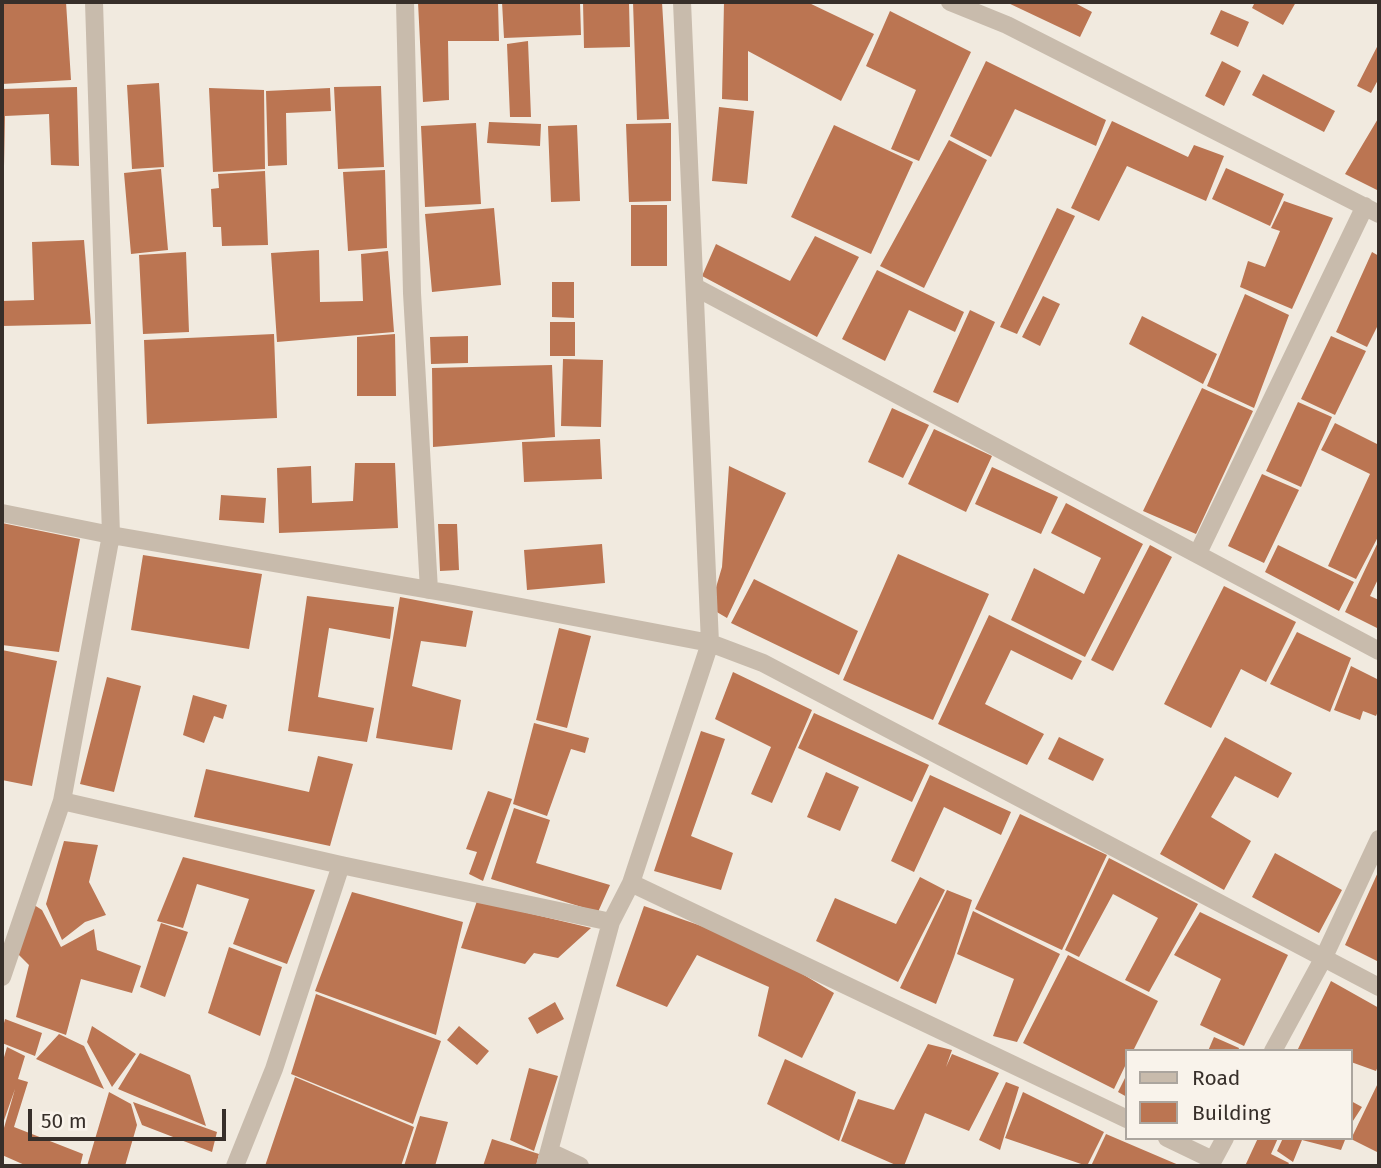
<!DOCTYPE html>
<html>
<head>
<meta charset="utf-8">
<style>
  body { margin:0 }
  #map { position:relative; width:1381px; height:1168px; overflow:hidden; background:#f1eadf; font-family:"Fira Sans",sans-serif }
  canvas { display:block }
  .frame { position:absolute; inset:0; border:4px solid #372f2a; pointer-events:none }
  .legend { position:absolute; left:1125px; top:1049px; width:228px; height:91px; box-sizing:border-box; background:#f9f3eb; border:2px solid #aba59e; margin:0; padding:9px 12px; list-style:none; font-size:21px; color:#372f2a }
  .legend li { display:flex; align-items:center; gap:14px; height:35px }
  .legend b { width:35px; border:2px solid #aba59e }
  .scale { position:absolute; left:28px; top:1109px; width:198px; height:32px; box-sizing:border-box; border:4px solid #372f2a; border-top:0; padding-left:9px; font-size:21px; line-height:24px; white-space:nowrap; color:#372f2a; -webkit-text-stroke:5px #f9f3eb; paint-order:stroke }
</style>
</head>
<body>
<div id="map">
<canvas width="1381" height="1168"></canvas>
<div class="frame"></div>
<ul class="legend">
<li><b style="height:9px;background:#c8bbac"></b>Road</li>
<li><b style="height:19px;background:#bb7552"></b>Building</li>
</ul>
<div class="scale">50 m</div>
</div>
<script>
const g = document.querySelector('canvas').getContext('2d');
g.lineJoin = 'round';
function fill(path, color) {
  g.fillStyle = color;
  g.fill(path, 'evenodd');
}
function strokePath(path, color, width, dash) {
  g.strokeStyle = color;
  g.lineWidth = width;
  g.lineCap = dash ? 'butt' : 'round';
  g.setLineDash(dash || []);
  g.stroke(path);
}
fill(new Path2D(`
  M2,2H66L71,80L2,84Z
  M418,2H498L499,41H448L449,100L423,102Z
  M502,2H580L581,35L504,38Z
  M583,2H629L630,47L584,48Z
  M633,2H662L669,119L637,120Z
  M724,2H807L874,34L841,101L748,51V101L722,99Z
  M1006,2H1073L1092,12L1080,37Z
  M1255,2H1296L1283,25L1252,8Z
  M1221,10L1249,22L1238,47L1210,34Z
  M890,11L971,52L919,161L891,149L916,90L866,66Z
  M528,41L531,117H510L507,44Z
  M1379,43V78L1371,93L1357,86Z
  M986,61L1106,120L1096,146L1015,109L991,157L950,136Z
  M1222,61L1241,71L1224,106L1205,96Z
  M1263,74L1335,111L1324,132L1252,95Z
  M159,83L164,167L132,169L127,85Z
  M381,86L384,167L338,169L334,87Z
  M77,87L79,166L51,165L49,114L5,116L4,166H2V89Z
  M209,88L264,90L265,169L213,172Z
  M330,88L331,111L286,113L287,165L268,166L266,91Z
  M719,107L754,111L747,184L712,181Z
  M1379,117V191L1345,174Z
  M1112,121L1188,157L1194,145L1224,156L1206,201L1127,166L1099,221L1071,208Z
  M489,122L541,124L540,146L487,143Z
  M476,123L481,204L425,207L421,126Z
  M671,123V201L629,202L626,124Z
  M577,125L580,201L551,202L548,126Z
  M834,125L913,162L871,254L791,217Z
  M949,140L987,160L924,288L880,266Z
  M1226,168L1284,194L1270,226L1212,199Z
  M161,169L168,250L131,254L124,173Z
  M385,170L387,248L348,251L343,172Z
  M265,171L268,245L222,246L221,227H213L211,189L219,188L218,174Z
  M1284,201L1333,218L1292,309L1240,287L1248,261L1265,267L1280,231L1271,228Z
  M631,205H667V266H631Z
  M494,208L501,285L432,292L425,214Z
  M1057,208L1075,216L1017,334L1000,327Z
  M815,236L859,257L817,337L702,276L716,244L790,281Z
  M84,240L91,324L2,326V301L34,300L32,242Z
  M319,250L320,302L363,301L361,254L388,251L394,332L277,342L271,253Z
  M186,252L189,332L143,334L139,255Z
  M1372,252L1379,256V323L1367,347L1336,332Z
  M877,270L964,312L955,332L909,310L885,361L842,339Z
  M552,282H574V318L552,317Z
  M1245,294L1289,315L1254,408L1207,386Z
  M1043,296L1060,304L1040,346L1022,337Z
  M970,310L995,322L958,403L933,392Z
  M1142,316L1217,354L1203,384L1129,344Z
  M550,322H575V356H550Z
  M274,334L277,418L147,424L144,340Z
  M395,334L396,396H357V337Z
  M468,336V363L431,364L430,337Z
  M1331,336L1366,351L1335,415L1301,399Z
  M563,359L603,360L601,427L561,426Z
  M552,365L555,437L433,447L432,368Z
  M1202,388L1253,411L1196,534L1143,511Z
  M1298,402L1332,417L1301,487L1266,471Z
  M892,408L929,425L903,478L868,462Z
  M1335,423L1379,445V535L1356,579L1328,566L1370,474L1321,450Z
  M934,429L992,456L966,512L908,484Z
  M600,439L602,479L524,482L522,442Z
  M355,463H395L398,528L279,533L277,468L311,466L312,503L353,501Z
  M729,466L786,493L727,618L710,608L722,567Z
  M992,467L1058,497L1041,534L975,504Z
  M1262,474L1299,490L1264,563L1228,546Z
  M221,495L266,498L264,523L219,520Z
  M1066,503L1143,544L1085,657L1011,620L1034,568L1084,594L1101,558L1051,533Z
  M2,523L80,539L59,652L2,645Z
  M438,524H457L459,570L440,571Z
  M1379,540V577L1370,596L1379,600V629L1345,612Z
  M602,544L605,583L527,590L524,550Z
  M1150,545L1172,557L1113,671L1091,660Z
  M1278,545L1354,582L1339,611L1265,572Z
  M898,554L989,594L933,720L843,680Z
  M143,555L262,574L249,649L131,630Z
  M754,579L858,631L839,675L731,623Z
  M1224,586L1296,622L1266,682L1241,669L1211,728L1164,704Z
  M307,596L394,607L390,639L329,628L318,697L374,708L367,742L288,731Z
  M400,597L473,611L466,647L421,641L412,686L461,700L452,750L376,738Z
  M989,615L1082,661L1072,680L1011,650L985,704L1044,734L1027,765L938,724Z
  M559,628L591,636L567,728L536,720Z
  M1297,632L1351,658L1330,712L1270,684Z
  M2,650L57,661L32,786L2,780Z
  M1351,666L1379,680V709L1376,716L1363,711L1360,720L1334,710Z
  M733,672L812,710L772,803L751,794L771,747L715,719Z
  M107,677L141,686L114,792L80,784Z
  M193,695L227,705L223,719L214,716L204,743L183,735Z
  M814,713L929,765L912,802L798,748Z
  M534,723L589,738L585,753L571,749L547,816L513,804Z
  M701,731L725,739L691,836L733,853L721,890L654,871Z
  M1059,737L1104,759L1093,781L1048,759Z
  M1225,737L1292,773L1278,798L1235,776L1211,817L1251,841L1224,890L1160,854Z
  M318,756L353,764L330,846L194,817L206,769L309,792Z
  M826,772L859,787L840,831L807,817Z
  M930,775L1011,812L1001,835L944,807L914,872L891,861Z
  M488,791L512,799L483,881L469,874L477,852L466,849Z
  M514,808L550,820L536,863L610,885L598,912L491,879Z
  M1020,814L1107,855L1062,950L975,909Z
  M64,841L98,845L89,882L106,915L85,922L62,940L46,904Z
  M1275,853L1342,890L1319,933L1252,897Z
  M183,857L315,890L287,964L233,944L249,899L197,884L183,928L157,921Z
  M1109,858L1198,904L1149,992L1125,980L1158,918L1113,894L1079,957L1065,950Z
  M1379,870V962L1345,945Z
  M920,877L945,890L898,982L816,941L835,898L896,924Z
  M947,890L972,900L954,957L936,1004L900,988Z
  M352,892L463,922L436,1035L315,991Z
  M477,901L591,928L558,958L534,953L525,964L461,948Z
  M31,903L42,910L61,947L94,929L97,950L141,966L132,993L81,979L66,1035L16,1017L29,965L17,953Z
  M644,906L710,929L794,969L834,993L802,1058L758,1036L769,987L697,955L667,1007L616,986Z
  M973,911L1060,954L1017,1042L993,1036L1014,979L957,954Z
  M1200,912L1288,955L1244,1046L1200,1025L1221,979L1174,955Z
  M161,923L188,932L165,997L140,987Z
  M229,947L282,967L260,1036L208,1013Z
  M1068,955L1158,1001L1133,1051H1127V1062L1114,1089L1023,1043Z
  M1331,981L1379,1008V1064L1376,1071L1351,1062V1051H1297Z
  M316,994L441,1041L413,1124L291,1074Z
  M555,1002L564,1019L537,1034L528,1018Z
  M5,1019L42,1033L35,1056L2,1043V1031Z
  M92,1026L136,1054L112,1087L87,1042Z
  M459,1026L489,1051L477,1065L447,1040Z
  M59,1034L84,1046L104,1089L36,1059Z
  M1214,1037L1239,1048L1238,1051H1208Z
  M928,1044L952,1050L946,1067L952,1054L999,1073L969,1131L925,1113L904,1166H898L841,1141L858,1099L894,1110Z
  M7,1047L25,1056L18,1079L28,1082L14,1127L83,1154L80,1166H27L2,1155V1135L15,1089L2,1126V1064Z
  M140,1053L190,1075L206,1126L118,1089Z
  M785,1059L856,1092L839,1141L767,1104Z
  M529,1068L558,1076L534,1151L510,1140Z
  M1127,1074V1097L1118,1092Z
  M295,1077L414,1127L401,1166H265Z
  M1379,1081V1153L1351,1139Z
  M1006,1082L1019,1087L1000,1150L979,1140Z
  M109,1092L131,1104L137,1125L125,1166H87Z
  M1023,1092L1104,1132L1087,1166L1005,1138Z
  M1351,1101L1362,1107L1351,1124Z
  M133,1102L217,1132L212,1152L142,1125Z
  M420,1116L448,1122L435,1166H404Z
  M1106,1134L1181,1166H1091Z
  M1258,1138H1278L1271,1154L1289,1163L1287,1166H1245Z
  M1283,1138H1342L1345,1140L1341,1150L1302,1140L1293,1162L1277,1151Z
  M492,1139L539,1154L536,1166H483Z`), '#bb7552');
strokePath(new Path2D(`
  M405,2L412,293L429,590
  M950,2L1007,25L1379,214
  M695,287L1379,651
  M2,513L111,535L453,594L710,643L763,663L1379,987
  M1198,553L1365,206
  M62,801L341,865L611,922
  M631,883L1127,1119
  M2,977L62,801L111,535L94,2
  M1273,1051L1323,959L1379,839
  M1167,1138L1213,1160
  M550,1152L580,1166
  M235,1166L274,1069L341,865
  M545,1166L611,922L631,883L710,643L682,2
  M1210,1166L1225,1138`), '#c8bbac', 18);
</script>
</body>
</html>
